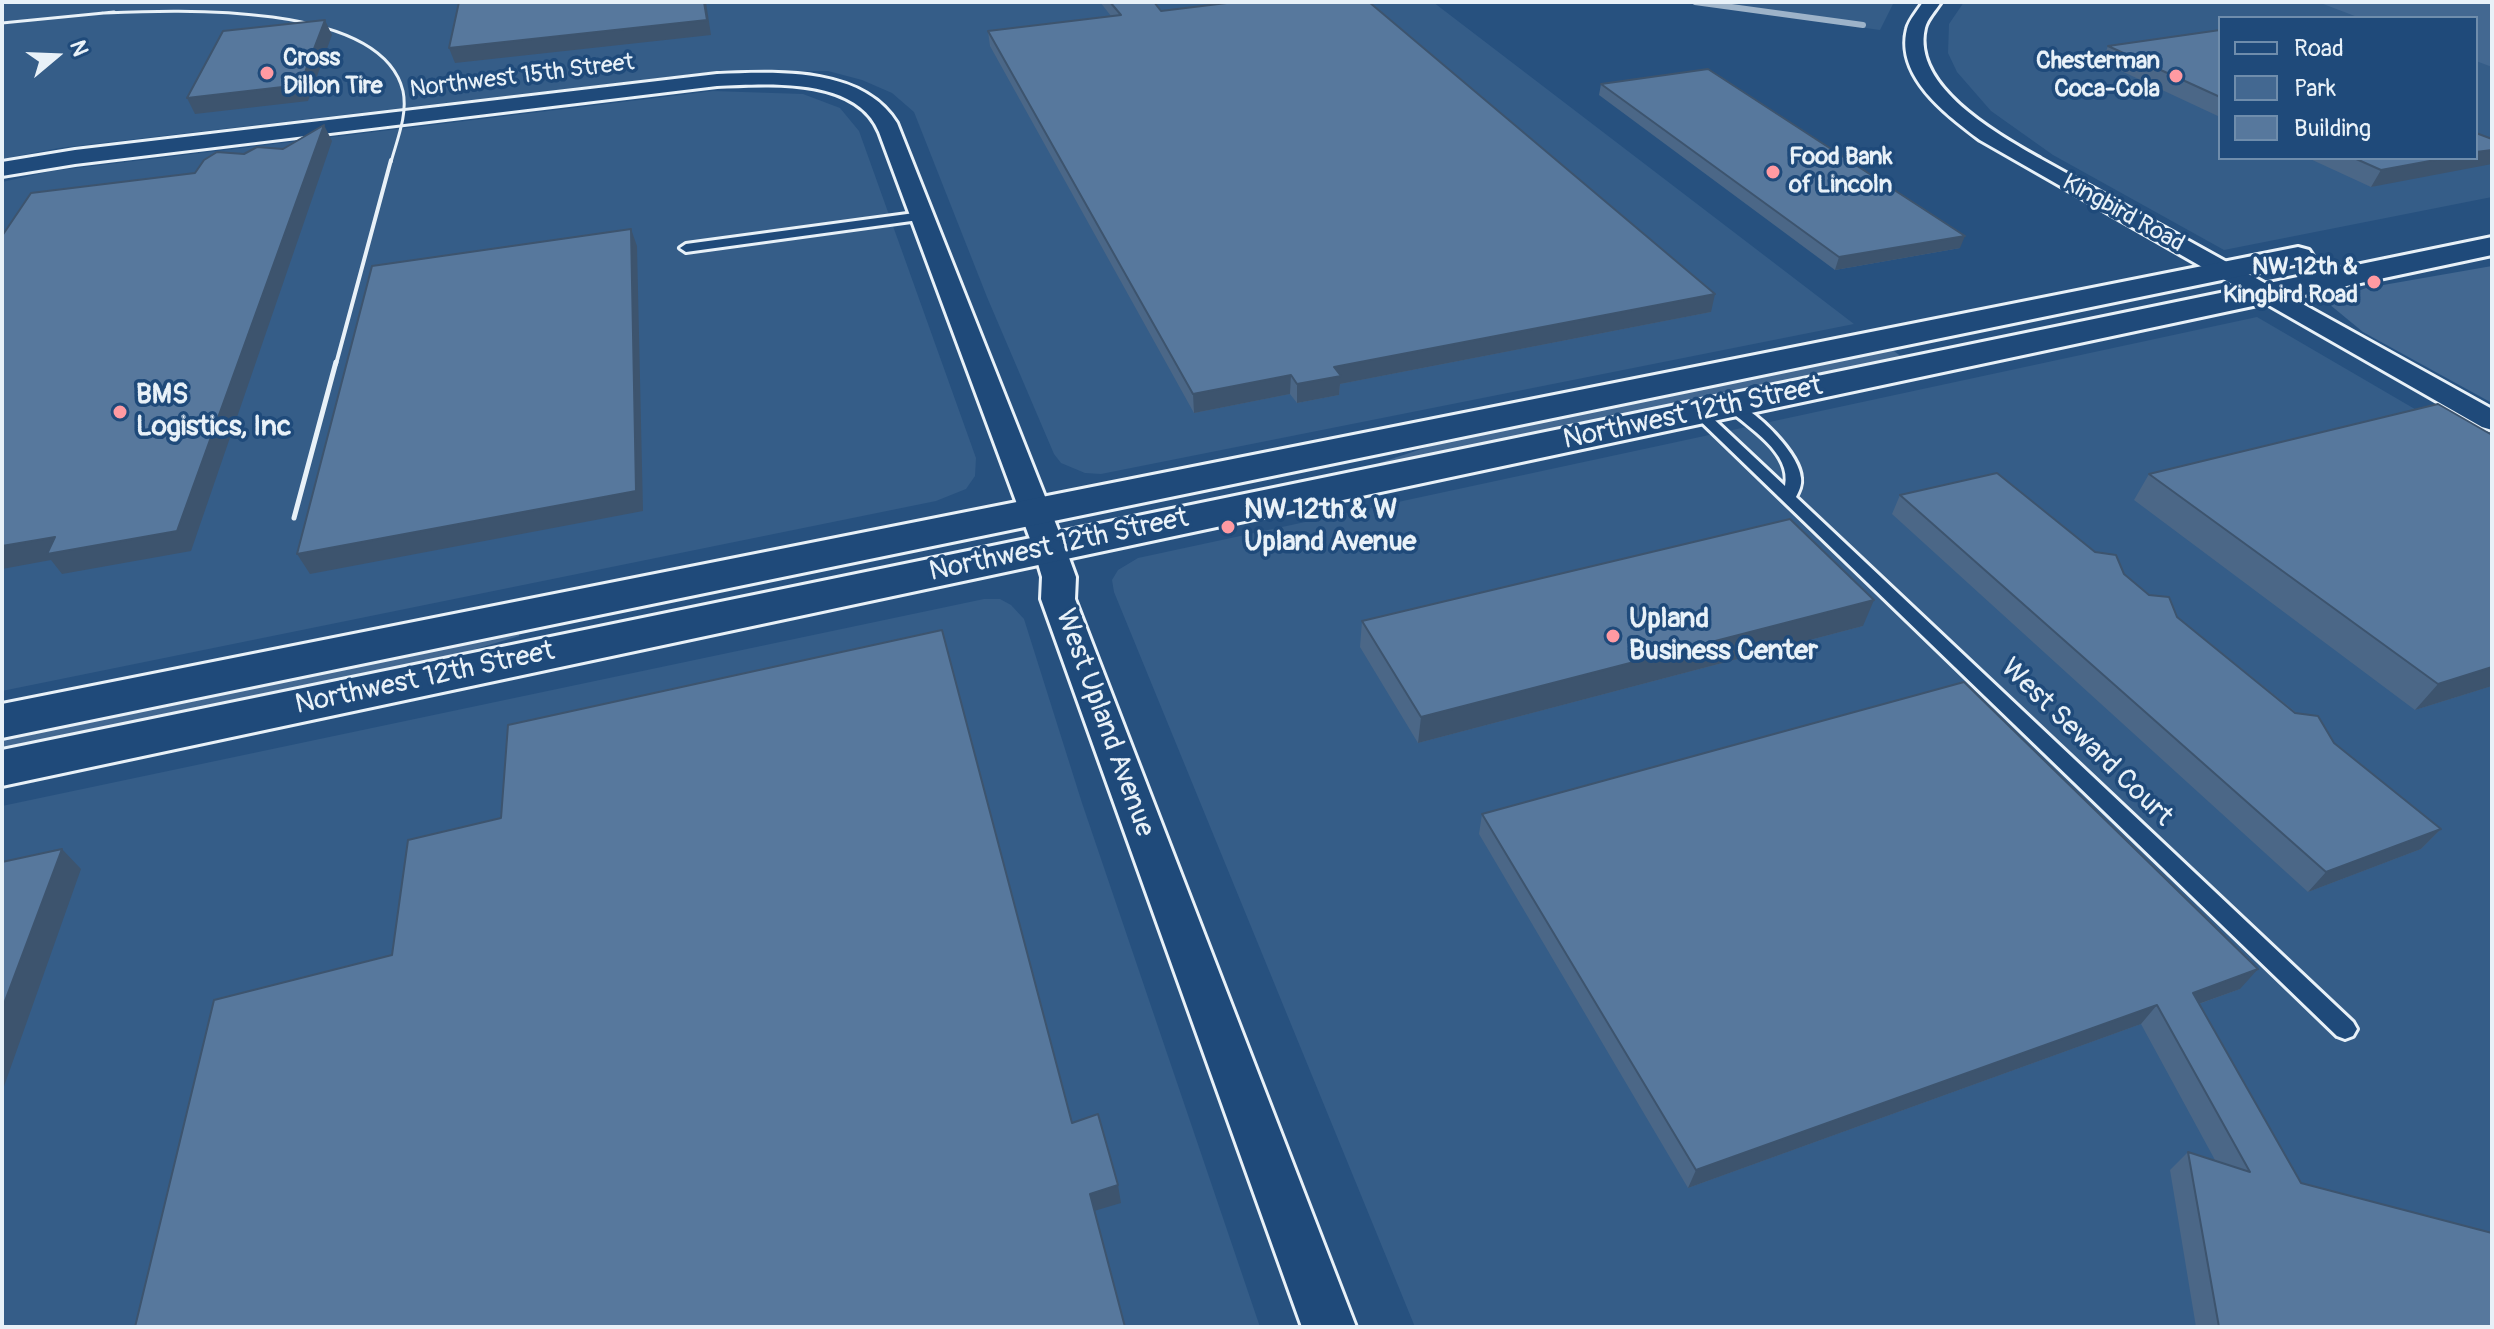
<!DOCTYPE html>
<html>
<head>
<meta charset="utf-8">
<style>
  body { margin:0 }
  #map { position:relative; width:2494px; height:1329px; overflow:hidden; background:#27517f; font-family:Pangolin,sans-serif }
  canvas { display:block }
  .frame { position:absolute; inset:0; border:4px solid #e8f1f8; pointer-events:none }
  .legend { position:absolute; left:2218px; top:16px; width:260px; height:144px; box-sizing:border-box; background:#1f4a7a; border:2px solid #6f8dac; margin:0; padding:10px 14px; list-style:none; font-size:24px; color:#e8f1f8 }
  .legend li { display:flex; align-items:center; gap:16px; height:40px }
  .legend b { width:40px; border:2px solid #6f8dac }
  .north { position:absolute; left:16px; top:16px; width:80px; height:80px; -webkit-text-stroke:6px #1f4a7a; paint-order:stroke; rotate:71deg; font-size:22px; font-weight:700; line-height:32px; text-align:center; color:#e8f1f8 }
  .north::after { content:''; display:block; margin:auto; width:28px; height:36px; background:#e8f1f8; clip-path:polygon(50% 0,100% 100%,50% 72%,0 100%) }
</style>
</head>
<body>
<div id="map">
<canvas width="2494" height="1329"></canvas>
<div class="frame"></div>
<ul class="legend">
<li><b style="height:10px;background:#1f4a7a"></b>Road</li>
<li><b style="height:22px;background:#436891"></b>Park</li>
<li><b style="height:22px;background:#57789d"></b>Building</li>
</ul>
<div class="north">N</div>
</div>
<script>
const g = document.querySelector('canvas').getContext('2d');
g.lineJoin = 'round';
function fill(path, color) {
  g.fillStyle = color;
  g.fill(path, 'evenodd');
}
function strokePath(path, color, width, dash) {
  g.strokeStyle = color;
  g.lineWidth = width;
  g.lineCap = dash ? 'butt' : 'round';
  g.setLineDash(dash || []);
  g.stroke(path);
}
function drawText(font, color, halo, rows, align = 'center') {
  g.font = font + ' Pangolin,sans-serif';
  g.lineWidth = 7;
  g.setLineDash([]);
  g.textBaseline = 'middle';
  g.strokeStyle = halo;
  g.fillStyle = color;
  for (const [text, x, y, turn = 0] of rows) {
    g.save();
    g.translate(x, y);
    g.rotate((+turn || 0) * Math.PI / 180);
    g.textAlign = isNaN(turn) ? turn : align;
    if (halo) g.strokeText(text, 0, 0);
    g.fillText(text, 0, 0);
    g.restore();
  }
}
fill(new Path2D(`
  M2,2H1433L1854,324L1101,474L1085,473L1061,463L1054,454L987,297L914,112L892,93L862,80L828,71H720L59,148L2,159Z
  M1678,2H1894L1880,30Z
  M1964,2H2492V197L2224,250L2053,155L1991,111L1957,72L1948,53L1949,24ZM2220,18H2476V158H2220Z
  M713,91L803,94L840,108L859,131L976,458L975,476L966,489L936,501L2,691V182L52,171Z
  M2257,317L2492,454V1327H1415L1114,592L1112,580L1118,570L1138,558Z
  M984,599H1000L1011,605L1024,619L1082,803L1260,1327H2V806Z`), '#355d88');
fill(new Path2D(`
  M2318,2H2492V67L2476,61V18H2360Z
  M2492,266V403L2363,332L2329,304C2341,303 2354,292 2366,288Z
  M1891,349L1902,357L1384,467L1379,463L1461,436Z
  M519,632V636L402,671L2,756V737Z`), '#436891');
strokePath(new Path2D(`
  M1695,2L1863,25`), '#9db3c9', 6);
const service = new Path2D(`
  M922,212L926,213V219L686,252L680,248L686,244Z
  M1733,402C1755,409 1800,454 1801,478C1802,485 1799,491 1796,497L2353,1022L2357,1029L2353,1036L2345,1039L2337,1036L1692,413L1694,410H1704L1785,486C1792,453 1749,428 1728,409L1726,406Z`);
const minor = new Path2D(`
  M1923,2H1941C1936,10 1927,19 1925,28C1911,87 1999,135 2041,159L2492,409V430L2482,427L1980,140C1947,115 1895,77 1907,29C1909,20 1918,10 1923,2Z
  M717,74C775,72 862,66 897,123L1065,547L1076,577L1075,599L1356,1327H1302L1041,599L1042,577L1033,547L879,132C856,76 766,84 717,86L75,164L2,176V162L75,150Z`);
const secondary = new Path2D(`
  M2492,237V255L2,786V750Z
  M2298,247L2309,250L2313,256L2309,262L2,738V704Z`);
strokePath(service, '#e8f1f8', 6);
strokePath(minor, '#e8f1f8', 6);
strokePath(secondary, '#e8f1f8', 6);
fill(service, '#1f4a7a');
fill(minor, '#1f4a7a');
fill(secondary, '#1f4a7a');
strokePath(new Path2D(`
  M102,13C172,10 381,0 403,91C408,114 397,140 391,162
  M2,23L114,12`), '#e8f1f8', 3);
strokePath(new Path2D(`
  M336,364L391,160`), '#e8f1f8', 4);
strokePath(new Path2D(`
  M294,518L336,362`), '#e8f1f8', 5);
fill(new Path2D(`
  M1100,2H1154L1161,11L1711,312L1340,384L1339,395L1297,403L1290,394L1194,413L990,46L988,31L1111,16Z
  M2220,30V117L2102,62L2108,46Z
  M1601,84L1960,248L1835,270L1599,95Z
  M2308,158H2476L2371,187Z
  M2492,435V686L2415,710L2134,500L2149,474Z
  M1900,495L2124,574L2441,829L2421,849L2308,892L1892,514Z
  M1362,621L1863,626L1418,743L1360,647Z
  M1482,814L2240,989L2199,1004L2301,1183L2492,1327H2196L2170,1170L2188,1152L2215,1160L2141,1024L1688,1188L1479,834Z`), '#4b6787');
fill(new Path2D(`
  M706,2L711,35L455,63L449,48Z
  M325,20L332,35L308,101L195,114L187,98Z
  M324,125L332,141L191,551L62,574L51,560L2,569V546Z
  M2492,150V164L2371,187L2381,170L2446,158H2476V152Z
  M631,229L637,246L643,511L310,574L297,554Z
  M1965,236L1960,248L1835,270L1839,257Z
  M1715,294L1711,312L1340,384L1339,395L1297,403V384L1334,367Z
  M1291,375L1290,394L1194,413L1193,394Z
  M1874,600L1863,626L1418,743L1421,717Z
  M2492,667V686L2415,710L2438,684Z
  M2441,829L2421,849L2308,892L2326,872Z
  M62,849L81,869L2,1092V1009Z
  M2258,969L2240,989L2176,1012L2193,993Z
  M2157,1005L2141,1024L1688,1188L1696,1170Z
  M1118,1185L1121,1203L1094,1211L1090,1194Z`), '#3d546e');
const building = new Path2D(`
  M459,2H704L707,20L449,48Z
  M1110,2H1154L1161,11L1235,2H1369L1715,294L1334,367L1341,376L1297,384L1291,375L1193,394L988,31L1121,15Z
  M325,20L300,85L187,98L223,31Z
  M2220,30V97L2108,46Z
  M1708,69L1965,236L1839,257L1601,84Z
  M324,125L177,531L47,554L55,537L2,546V236L31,193L195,173L204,160L217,152L244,154L257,147L283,149Z
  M2476,133L2492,139V150L2476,152Z
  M2354,158H2446L2381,170Z
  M631,229L636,491L297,554L372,266Z
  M2438,404L2492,435V667L2438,684L2149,474Z
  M1997,473L2095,552L2116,555L2124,574L2149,595L2169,597L2177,617L2295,713L2318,716L2334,743L2441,829L2326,872L1900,495Z
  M1790,519L1874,600L1421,717L1362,621Z
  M942,630L1072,1123L1098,1114L1118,1185L1090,1194L1125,1327H135L214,1000L392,955L408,840L501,818L508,725Z
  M1964,682L2258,969L2193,993L2301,1183L2492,1233V1327H2219L2188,1152L2250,1172L2157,1005L1696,1170L1482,814Z
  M62,849L2,1009V862Z`);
fill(building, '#57789d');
strokePath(building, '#3d546e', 2);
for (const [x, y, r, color] of [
  [267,73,8,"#ff9aa2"],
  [2176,76,8,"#ff9aa2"],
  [1773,172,8,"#ff9aa2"],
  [2374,282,8,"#ff9aa2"],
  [120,412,8,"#ff9aa2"],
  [1228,527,8,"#ff9aa2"],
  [1613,636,8,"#ff9aa2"]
]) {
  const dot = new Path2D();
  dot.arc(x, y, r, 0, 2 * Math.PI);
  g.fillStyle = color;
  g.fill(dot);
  strokePath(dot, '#1f4a7a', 3);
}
drawText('bold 24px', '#e8f1f8', '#1f4a7a', [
  ["Cross",283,59],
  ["Dillon Tire",283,87],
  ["Chesterman",2160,62,"right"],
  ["Coca-Cola",2160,90,"right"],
  ["Food Bank",1789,158],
  ["of Lincoln",1789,186],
  ["NW 12th &",2358,268,"right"],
  ["Kingbird Road",2358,296,"right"]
], 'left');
drawText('24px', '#e8f1f8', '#1f4a7a', [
  ["Northwest 15th Street",522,77,-7],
  ["Kingbird Road",2123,214,29]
]);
drawText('bold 28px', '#e8f1f8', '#1f4a7a', [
  ["BMS",136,396],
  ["Logistics, Inc",136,428],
  ["NW 12th & W",1244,511],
  ["Upland Avenue",1244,543],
  ["Upland",1629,620],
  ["Business Center",1629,652]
], 'left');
drawText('28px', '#e8f1f8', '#1f4a7a', [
  ["Northwest 12th Street",1693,414,-12],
  ["Northwest 12th Street",1059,546,-12],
  ["Northwest 12th Street",425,679,-12],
  ["West Upland Avenue",1104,723,70],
  ["West Seward Court",2086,743,44]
]);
</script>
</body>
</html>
